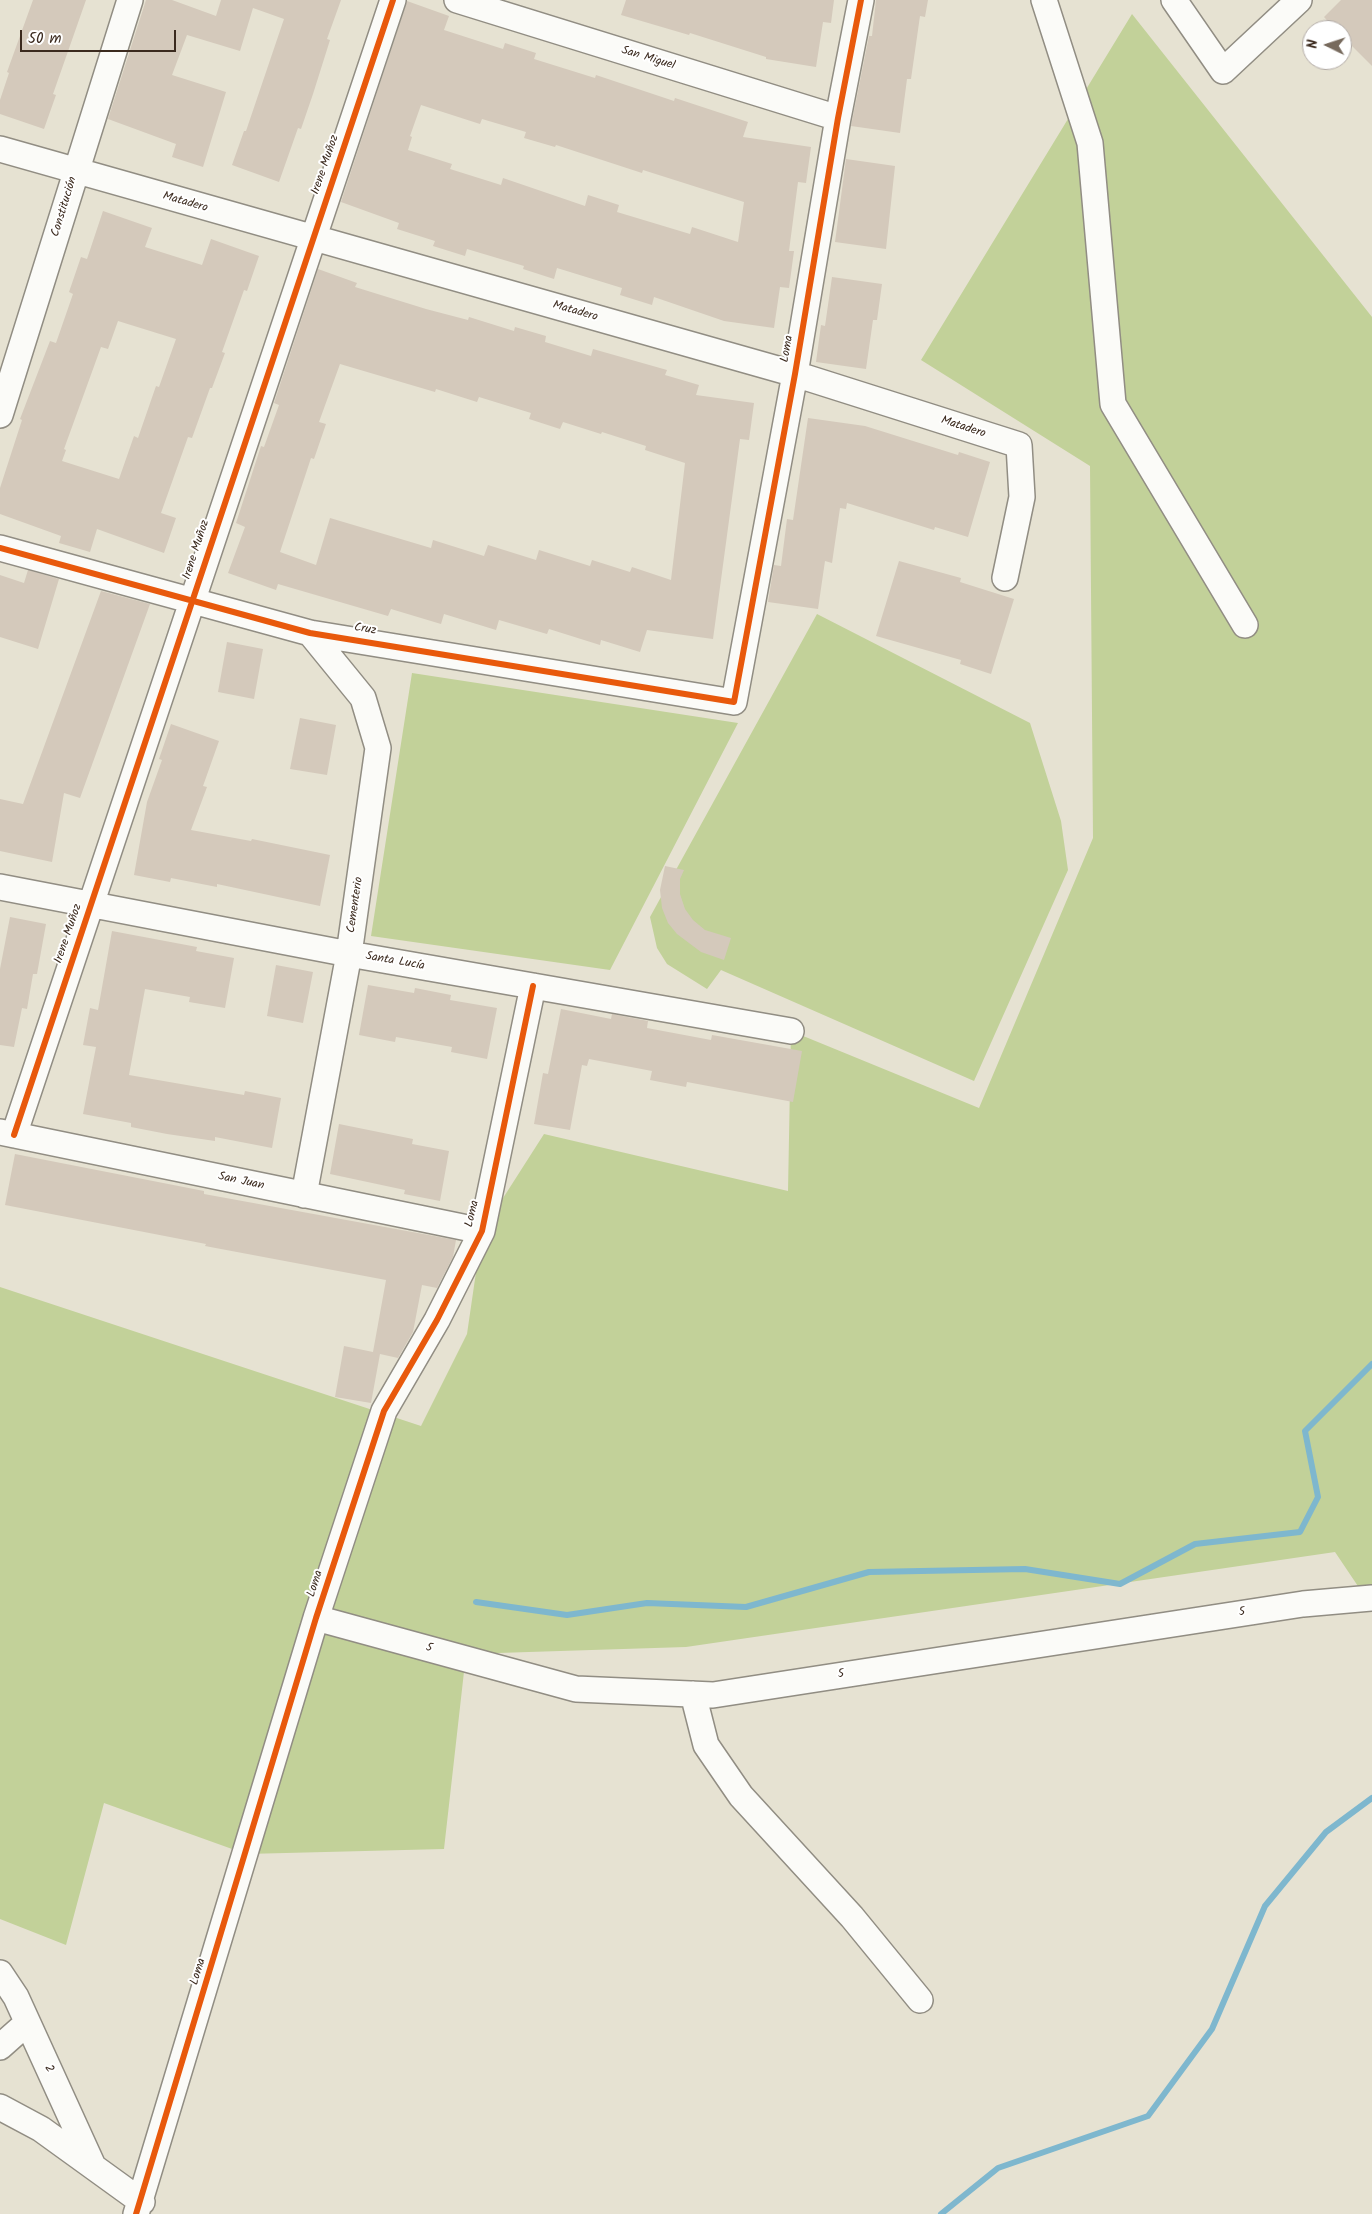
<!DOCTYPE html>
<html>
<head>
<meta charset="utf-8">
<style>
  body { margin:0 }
  #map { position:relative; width:1372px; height:2214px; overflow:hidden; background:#e6e2d2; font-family:Kalam,sans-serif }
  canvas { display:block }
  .north { position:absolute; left:1302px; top:20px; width:50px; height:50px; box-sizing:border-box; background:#fff; border:1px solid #b1aaa5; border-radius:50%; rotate:274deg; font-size:14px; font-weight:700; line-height:20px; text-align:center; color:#3b2a1e }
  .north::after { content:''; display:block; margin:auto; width:18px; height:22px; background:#776a5d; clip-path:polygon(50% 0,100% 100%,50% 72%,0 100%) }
  .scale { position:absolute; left:20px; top:30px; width:156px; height:22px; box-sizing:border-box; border:2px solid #3b2a1e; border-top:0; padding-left:6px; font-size:15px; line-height:18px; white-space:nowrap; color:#3b2a1e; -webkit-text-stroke:4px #fff; paint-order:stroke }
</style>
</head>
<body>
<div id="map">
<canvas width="1372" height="2214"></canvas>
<div class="north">N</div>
<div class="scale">50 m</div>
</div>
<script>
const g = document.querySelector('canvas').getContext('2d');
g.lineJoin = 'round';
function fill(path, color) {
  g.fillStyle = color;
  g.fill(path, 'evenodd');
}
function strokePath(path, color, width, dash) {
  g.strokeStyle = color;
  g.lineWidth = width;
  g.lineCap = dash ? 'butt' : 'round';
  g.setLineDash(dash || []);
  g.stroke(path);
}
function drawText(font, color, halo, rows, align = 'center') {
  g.font = font + ' Kalam,sans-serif';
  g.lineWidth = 4;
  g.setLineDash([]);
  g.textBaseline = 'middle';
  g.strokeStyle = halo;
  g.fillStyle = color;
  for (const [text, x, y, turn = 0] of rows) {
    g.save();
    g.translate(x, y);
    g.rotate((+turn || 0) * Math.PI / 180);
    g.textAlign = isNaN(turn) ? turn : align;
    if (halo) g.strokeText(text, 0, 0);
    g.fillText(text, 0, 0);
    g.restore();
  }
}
fill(new Path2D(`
  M1132,14L1372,317V1607L1335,1552L686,1647L466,1654L444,1849L246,1854L104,1803L66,1945L0,1919V1287L421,1426L467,1334L482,1231L544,1134L788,1191L791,1031L979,1108L1093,838L1090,466L921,360Z
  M817,614L1030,723L1061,821L1068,870L974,1081L721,970L707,989L667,964L657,948L650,917Z
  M412,673L738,723L610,970L371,936Z`), '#c2d199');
strokePath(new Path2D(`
  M476,1602L567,1615L647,1603L746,1607L869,1572L1025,1569L1120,1584L1195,1544L1300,1532L1318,1497L1305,1431L1372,1364
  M941,2214L998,2168L1148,2116L1212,2029L1265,1906L1326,1832L1372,1798`), '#7eb7ce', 6);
fill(new Path2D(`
  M33,0H86L53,94L56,95L44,129L0,114V100L9,73L7,72Z
  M146,0H172L216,16L221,0H341L327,39L330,40L313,94L301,129L298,128L279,182L232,165L244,131H246L284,19L253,8L240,51L187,35L172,75L226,92L203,167L172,157L176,144L108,119Z
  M626,0H834L831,23L823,22L816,67L766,59V57L690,33L689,35L621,15Z
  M876,0H928L925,17L920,16L911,79H907L900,133L851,126L869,36H872Z
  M1341,0H1372V66L1342,36V30H1336L1324,17Z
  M407,1L449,16L444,30L503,49L505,43L536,53L534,59L595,78L596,75L674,101L675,98L748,122L743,137L811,147L806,183L798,182L789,251H794L789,288L780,287L774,328L724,321L654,297L652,305L620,295L622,288L557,268L554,279L523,269L524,266L467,249L465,256L433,246L435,241L397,229L399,223L341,202ZM421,105L480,124L482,119L526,132L524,138L555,147L556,145L642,173L643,170L744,202L738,242L692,227L690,234L617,212L619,205L588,195L585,206L503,178L501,185L450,169L452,164L408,150L412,137L410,136Z
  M846,159L895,166L886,249L835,242Z
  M103,211L152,228L145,247L202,265L211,239L259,256L247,291L244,290L222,352L225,353L212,388H210L192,438L188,437L161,513L176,518L164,553L97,529L90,552L59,543L61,536L0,514V488L22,420L20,419L50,341L56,343L73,294L69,292L81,257L87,259ZM118,321L176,339L159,387L156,386L138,438L134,436L119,479L62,461L66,450L64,449L101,347L108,349Z
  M318,269L357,283L355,287L426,309L468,320L469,317L514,331L515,327L546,336L545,342L591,356L593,349L667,370L665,375L699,385L696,395L754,403L749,440L740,439L713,639L647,630L640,652L601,640L600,645L549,629L547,634L499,620L496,630L444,614L441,624L391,609L388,616L278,584L276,590L228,573L245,527L236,523L261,446L264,447L279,405L274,403ZM340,364L435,392L436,389L477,402L479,397L531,413L529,419L560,429L563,422L601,434L602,432L646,446L645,450L685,463L671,580L632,567L630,572L592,560L590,566L539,550L536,560L488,545L484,556L433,540L431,548L330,518L316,565L280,552L311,458L314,459L326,424L319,422Z
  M832,277L882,284L877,320H873L866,369L816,362L821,325L825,326Z
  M808,418L865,426L958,455L959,452L990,462L968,537L935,527L934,530L847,503L846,509L840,508L832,563L825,561L818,609L768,602L774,565L781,566L787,519L793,520Z
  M899,561L961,578L960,582L1014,599L991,674L960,664L961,660L876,636Z
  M28,570L59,579L38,649L0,637V575L24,583Z
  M101,591L150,604L80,798L64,793L52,862L0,851V799L23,804Z
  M227,642L263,649L254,699L218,692Z
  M300,718L336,725L327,775L290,769Z
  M171,724L219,741L203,786L207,787L191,830L251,841L252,839L330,855L320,906L217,884V887L171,878L170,882L134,875L147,802L162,760L159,759Z
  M665,866L684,870L680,879V894L685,909L693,920L705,930L731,938L724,960L701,952L677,934L668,923L662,908L660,890Z
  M10,917L46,924L37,974H33L27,1009L22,1008L14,1047L0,1045V969Z
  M112,931L197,947L196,951L234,958L225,1008L189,1002L190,997L145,989L129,1075L244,1095L245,1091L281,1098L272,1148L215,1137V1141L167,1134L131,1127V1123L83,1114L96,1047L83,1045L90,1008L98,1010Z
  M276,965L313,972L303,1023L267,1016Z
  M368,985L414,993L415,988L451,995L450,1000L497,1008L487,1059L451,1052L452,1047L396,1037L395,1042L359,1035Z
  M561,1009L611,1019L612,1014L648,1021L647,1028L711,1040L712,1035L802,1051L793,1102L687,1082L686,1087L650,1080L652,1071L589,1059L587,1066L582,1065L570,1130L534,1124L543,1073L548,1074Z
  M339,1124L413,1139L412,1144L449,1151L440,1201L404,1194L405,1190L330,1174Z
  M15,1154L204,1191V1194L456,1240L453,1257L437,1288L422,1285L413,1332L398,1358L380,1354L371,1403L335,1397L344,1346L373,1352L386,1280L205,1246L206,1244L5,1205Z`), '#d4c9bb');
const minor = new Path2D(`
  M457,0L838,118
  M1044,0L1090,143L1113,404L1245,625
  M1174,0L1223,71L1299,0
  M0,149L795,374L1019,445L1022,497L1005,578
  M0,415L130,0
  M0,548L310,633L734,702L795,374L838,118L861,0
  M0,887L349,954L791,1031
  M0,1132L482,1231
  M14,1135L393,0
  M304,1195L349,954L378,748L363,698L310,633
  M316,1618L576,1689L713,1695L1303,1604L1372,1598
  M693,1694L706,1745L741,1796L852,1917L920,2000
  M0,1973L16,1997L93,2166
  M0,2047L27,2023
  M0,2107L41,2129L142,2202
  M136,2214L316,1618L384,1411L437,1320L482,1231L533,986`);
strokePath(minor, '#918d83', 28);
strokePath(minor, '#fbfbf8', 25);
strokePath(new Path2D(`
  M0,548L310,633L734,702L795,374L838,118L861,0
  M14,1135L393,0
  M136,2214L316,1618L384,1411L437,1320L482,1231L533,986`), '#e8590c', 6);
drawText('12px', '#3b2a1e', '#fff', [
  ["San Miguel",648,59,17],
  ["Irene Muñoz",326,165,-71],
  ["Matadero",185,203,16],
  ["Constitución",65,207,-73],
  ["Matadero",575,312,16],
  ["Loma",788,349,-80],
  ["Matadero",963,428,18],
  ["Irene Muñoz",197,550,-72],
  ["Cruz",365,630,9],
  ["Cementerio",356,905,-82],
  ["Irene Muñoz",69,934,-71],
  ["Santa Lucía",395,962,10],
  ["San Juan",241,1182,12],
  ["Loma",473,1214,-76],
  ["Loma",316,1584,-72],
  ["5",1242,1613,-9],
  ["5",429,1649,15],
  ["5",841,1675,-9],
  ["Loma",199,1972,-73],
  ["2",48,2069,65]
]);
</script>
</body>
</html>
